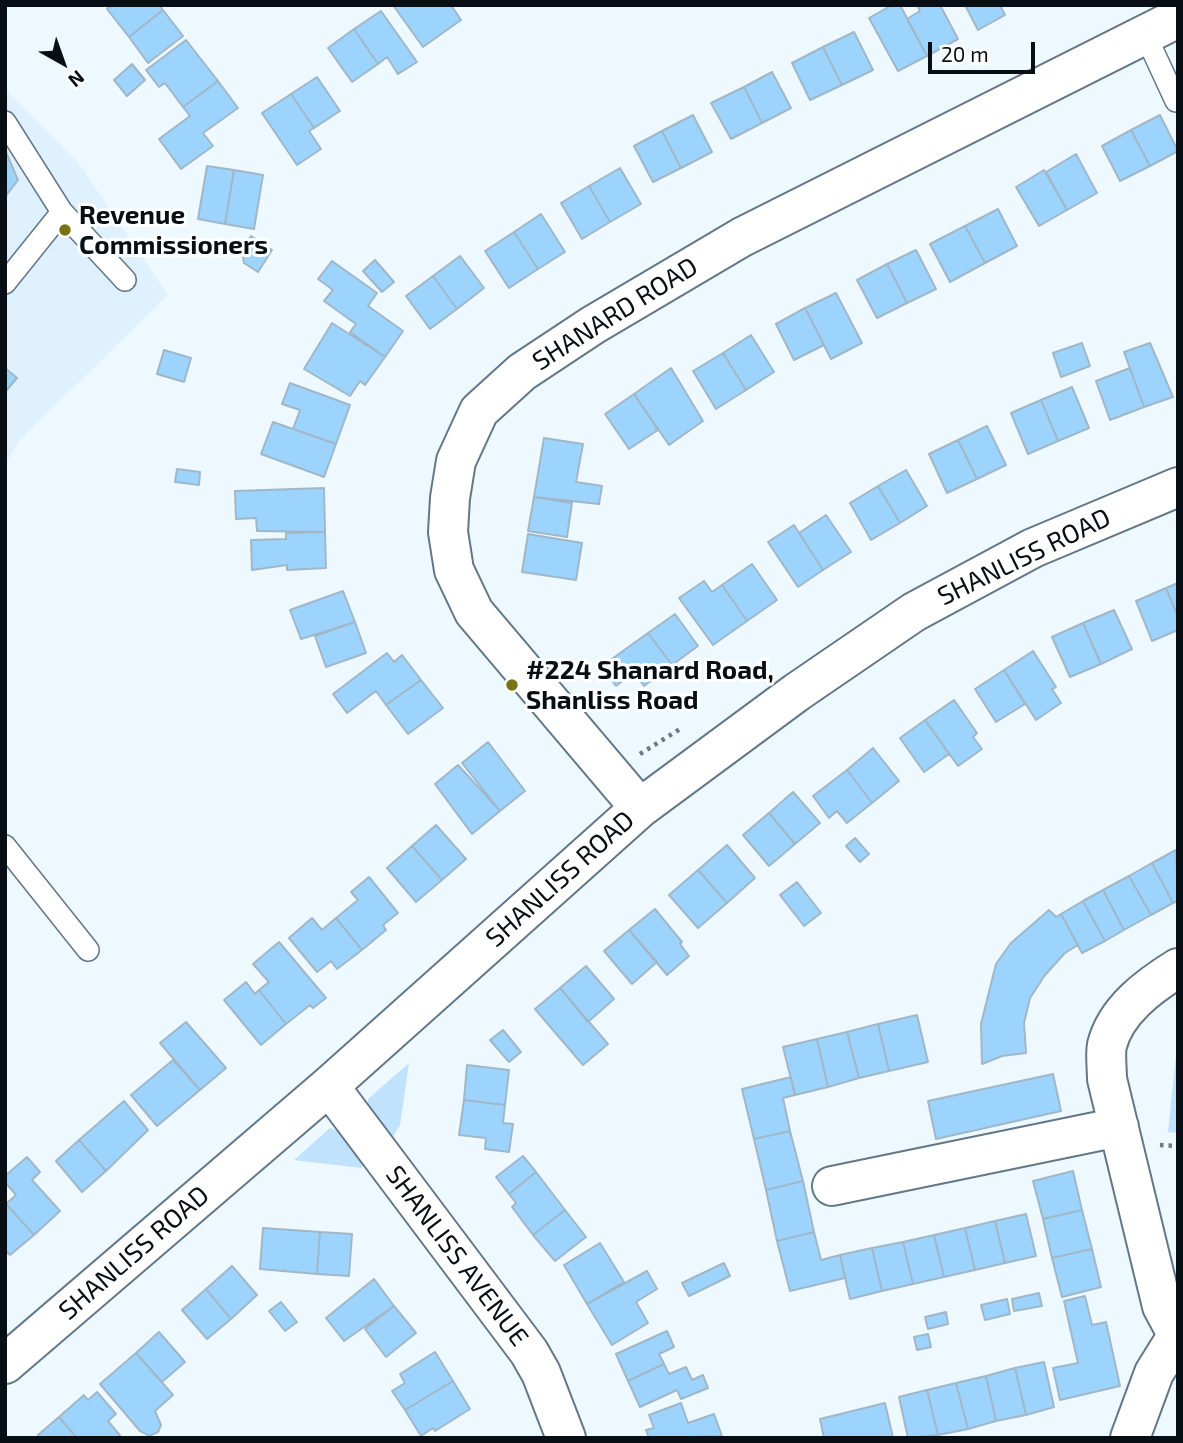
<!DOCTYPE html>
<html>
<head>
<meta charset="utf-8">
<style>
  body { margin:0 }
  #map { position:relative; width:1183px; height:1443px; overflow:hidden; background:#eef8ff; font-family:"Exo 2",sans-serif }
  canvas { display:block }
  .frame { position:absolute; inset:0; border:7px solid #070e14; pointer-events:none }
  .north { position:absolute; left:28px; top:28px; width:70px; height:70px; -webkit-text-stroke:5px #fff; paint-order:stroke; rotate:140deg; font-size:19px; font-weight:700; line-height:28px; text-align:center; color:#070e14 }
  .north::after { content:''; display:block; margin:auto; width:24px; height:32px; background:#070e14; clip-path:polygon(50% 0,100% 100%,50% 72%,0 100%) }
  .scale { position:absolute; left:928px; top:42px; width:107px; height:32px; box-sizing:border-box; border:4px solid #070e14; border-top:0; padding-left:9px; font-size:21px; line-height:24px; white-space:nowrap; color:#070e14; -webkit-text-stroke:5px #fff; paint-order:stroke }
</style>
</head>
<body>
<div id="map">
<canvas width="1183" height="1443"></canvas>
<div class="frame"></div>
<div class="north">N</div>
<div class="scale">20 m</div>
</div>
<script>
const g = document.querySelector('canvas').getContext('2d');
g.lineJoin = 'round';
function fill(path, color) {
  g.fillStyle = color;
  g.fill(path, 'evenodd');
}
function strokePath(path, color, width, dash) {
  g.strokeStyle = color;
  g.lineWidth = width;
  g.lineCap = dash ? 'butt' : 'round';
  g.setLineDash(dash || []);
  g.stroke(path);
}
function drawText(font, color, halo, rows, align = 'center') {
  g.font = font + ' "Exo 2",sans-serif';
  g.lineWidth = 6;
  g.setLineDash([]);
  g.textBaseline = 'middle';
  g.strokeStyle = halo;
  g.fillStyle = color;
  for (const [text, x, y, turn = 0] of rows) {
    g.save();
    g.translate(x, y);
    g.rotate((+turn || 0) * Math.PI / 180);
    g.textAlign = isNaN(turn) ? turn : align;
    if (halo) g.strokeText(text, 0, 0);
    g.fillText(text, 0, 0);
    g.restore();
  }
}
fill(new Path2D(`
  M5,89L80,165L168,295L19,441L5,465Z`), '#dff0ff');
fill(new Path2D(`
  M1178,1036V1133L1168,1132Z
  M409,1063L400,1125L391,1140L368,1106V1099Z
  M330,1128L347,1135L365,1162L361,1168L294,1160Z`), '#c0e2fc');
const building = new Path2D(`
  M111,5H159L163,10L129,37L107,9Z
  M393,5H451L461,20L423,47Z
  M892,5H900L927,56L898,71L869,18Z
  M917,5H940L958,39L927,56L907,19L920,11Z
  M965,5H1000L1005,15L978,30Z
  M163,10L183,36L148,63L129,37Z
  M381,11L417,62L398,74L387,57L378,64L354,29Z
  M354,29L378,64L352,82L328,48Z
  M854,32L873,70L842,85L823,47Z
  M186,40L218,81L183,107L165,83L159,87L146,70Z
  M823,47L842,85L810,100L792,63Z
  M132,64L145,80L127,96L114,80Z
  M772,72L791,108L762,123L744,87Z
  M317,77L340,111L314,128L291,94Z
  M218,81L238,108L203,133L213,146L181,169L159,139L190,116L183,107Z
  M744,87L762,123L731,139L711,103Z
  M291,94L314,128L309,131L321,149L297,165L262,113Z
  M693,115L712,152L681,168L662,131Z
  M1160,115L1178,151L1150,166L1131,130Z
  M1131,130L1150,166L1120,181L1102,146Z
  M662,131L681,168L653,182L634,146Z
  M5,150L18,180L5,197Z
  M1076,154L1097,193L1067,210L1046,172Z
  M207,166L234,170L225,224L198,219Z
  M620,168L641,204L610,222L589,186Z
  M234,170L263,175L254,229L225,224Z
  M1044,170L1067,210L1039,226L1016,187Z
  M589,186L610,222L582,239L561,203Z
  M998,209L1017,246L985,263L965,226Z
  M541,214L565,252L538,269L514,232Z
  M965,226L985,263L950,282L930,244Z
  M514,232L538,269L509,288L485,251Z
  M251,236L272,250L258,272L244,263L242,251Z
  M916,250L936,289L907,303L887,264Z
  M460,256L484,288L457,309L433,276Z
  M375,260L394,282L382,292L363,271Z
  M332,261L377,293L368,306L403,331L385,357L350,332L356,324L324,301L333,290L318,279Z
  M887,264L907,303L877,318L857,280Z
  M433,276L457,309L430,329L406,296Z
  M836,293L862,343L831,359L805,308Z
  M805,308L824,345L794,360L776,324Z
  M332,323L385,357L365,385L360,381L350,396L304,369Z
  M751,335L774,372L746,390L723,353Z
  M1082,343L1090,366L1061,377L1053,353Z
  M1150,343L1173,397L1144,407L1124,352Z
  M164,350L191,358L184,382L157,374Z
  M723,353L746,390L716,409L693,371Z
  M5,368L17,378L5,392Z
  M671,368L703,421L669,445L634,394Z
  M1130,368L1144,407L1110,420L1096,381Z
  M290,383L350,405L336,444L293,429L300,410L282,404Z
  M1072,387L1089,428L1058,441L1041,400Z
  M634,394L658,430L629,449L605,414Z
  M1041,400L1058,441L1028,454L1011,413Z
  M273,422L336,444L324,477L261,454Z
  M987,426L1006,465L977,479L958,440Z
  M544,438L583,444L576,482L602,486L599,504L534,497Z
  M958,440L977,479L947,493L929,454Z
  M177,469L200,472L199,485L175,482Z
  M906,470L927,506L900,523L878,486Z
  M878,486L900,523L871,540L850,503Z
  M324,488L325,532L257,531L256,518L236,519L235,491Z
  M534,497L572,503L567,537L528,531Z
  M826,515L851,552L823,570L799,533Z
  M794,525L823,570L798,587L768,542Z
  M325,532L326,568L287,570V565L252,570L251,540L286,539V533Z
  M528,534L582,543L576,580L522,572Z
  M752,564L777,600L747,621L722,585Z
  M704,581L712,592L722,585L747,621L713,645L679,598Z
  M1178,583V617L1166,588Z
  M1166,588L1178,617V630L1152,641L1136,601Z
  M343,591L355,622L301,639L290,610Z
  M1114,610L1132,649L1101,664L1083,623Z
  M675,614L698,646L672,665L648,633Z
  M355,622L366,653L326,667L315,636Z
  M1083,623L1101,664L1070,677L1052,637Z
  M648,633L672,665L644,686L634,672L616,686L602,666Z
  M1033,651L1056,687L1052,689L1061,703L1036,720L1004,670Z
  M387,653L394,662L402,655L421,680L386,705L376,691L347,713L333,694Z
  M1004,670L1025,704L996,722L975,689Z
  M421,680L443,708L408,734L386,705Z
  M954,700L977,733L973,737L982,749L958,766L925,720Z
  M925,720L949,754L924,772L900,738Z
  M488,742L525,791L500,811L462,763Z
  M873,748L899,781L872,803L847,770Z
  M458,765L500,811L472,834L435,784Z
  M847,770L872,803L847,823L837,811L829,818L813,796Z
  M793,792L820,823L795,844L769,813Z
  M769,813L795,844L769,866L743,835Z
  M436,825L466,859L442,880L412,846Z
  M855,838L869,854L860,862L846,846Z
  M727,845L755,878L727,903L698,870Z
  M412,846L442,880L416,902L387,868Z
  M1176,850L1178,901L1173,903L1152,863Z
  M1152,863L1173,903L1151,915L1129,876Z
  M698,870L727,903L698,928L669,895Z
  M1129,876L1151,915L1124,930L1103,890Z
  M369,877L398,913L383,925L386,930L362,950L336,918L358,900L351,892Z
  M797,882L821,913L804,926L780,895Z
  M1103,890L1124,930L1105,941L1083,901Z
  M1083,901L1105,941L1082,953L1061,914Z
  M655,909L682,942L680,944L689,956L667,975L629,930Z
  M1049,910L1056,917L1061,914L1078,945L1065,953L1045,975L1030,998L1024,1023L1026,1053L1002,1056L982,1064L981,1024L996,964L1011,943Z
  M312,918L322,930L336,918L362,950L337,969L331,961L317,972L289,938Z
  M629,930L657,962L632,984L604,951Z
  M279,942L326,998L313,1008L310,1005L286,1024L259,990L269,982L253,964Z
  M586,966L614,999L588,1022L560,988Z
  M246,982L255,994L259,990L286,1024L261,1045L224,1000Z
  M560,988L608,1044L583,1065L535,1009Z
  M917,1015L928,1062L889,1071L878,1024Z
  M186,1022L226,1068L200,1090L160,1043Z
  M878,1024L889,1071L859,1078L847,1032Z
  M503,1030L521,1052L509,1062L490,1040Z
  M847,1032L859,1078L828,1087L817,1039Z
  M817,1039L828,1087L795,1095L783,1047Z
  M173,1060L200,1090L157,1126L131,1095Z
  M467,1065L509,1070L505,1105L464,1100Z
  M1053,1074L1061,1111L936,1139L928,1101Z
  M791,1077L795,1095L783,1098L790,1131L754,1139L742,1089Z
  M464,1100L505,1105L503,1123L513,1124L509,1152L485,1149L486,1138L459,1135Z
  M124,1101L148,1130L106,1171L79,1140Z
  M790,1131L803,1181L766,1190L754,1139Z
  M79,1140L106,1171L82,1192L56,1161Z
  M523,1156L536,1172L509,1194L496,1177Z
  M27,1157L40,1172L32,1180L60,1211L34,1235L6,1204L16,1195L5,1182V1176Z
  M1073,1171L1082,1210L1043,1219L1033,1181Z
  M536,1172L565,1210L533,1235L512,1207L516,1203L509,1194Z
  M803,1181L814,1232L777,1241L766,1190Z
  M5,1203L34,1235L10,1255L5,1250Z
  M565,1210L586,1237L555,1261L533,1235Z
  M1082,1210L1092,1249L1052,1258L1043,1219Z
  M1026,1214L1036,1256L1005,1263L995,1221Z
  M995,1221L1005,1263L975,1270L965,1228Z
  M263,1228L320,1232L317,1274L260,1269Z
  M965,1228L975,1270L944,1277L934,1235Z
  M320,1232L352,1234L349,1276L317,1274Z
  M814,1232L821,1260L840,1255L845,1278L790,1291L777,1241Z
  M934,1235L944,1277L913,1284L903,1242Z
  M903,1242L913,1284L882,1291L872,1248Z
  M600,1243L624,1282L587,1304L564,1265Z
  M872,1248L882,1291L850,1299L840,1255Z
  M1092,1249L1101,1287L1062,1297L1052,1258Z
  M724,1263L730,1276L689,1296L682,1283Z
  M232,1266L257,1295L231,1319L206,1289Z
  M647,1271L657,1289L636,1302L648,1323L612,1345L587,1304Z
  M374,1279L394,1306L344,1341L326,1318Z
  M206,1289L231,1319L207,1339L182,1310Z
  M1039,1293L1042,1306L1014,1311L1012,1299Z
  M1085,1296L1092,1325L1106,1322L1120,1386L1060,1400L1053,1368L1078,1363L1064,1301Z
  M1007,1299L1010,1314L985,1320L981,1305Z
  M281,1302L297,1322L285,1331L269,1311Z
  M394,1306L416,1333L386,1357L365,1329Z
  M946,1312L948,1324L928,1329L925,1317Z
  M667,1331L674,1347L659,1354L664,1364L628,1381L616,1354Z
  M159,1332L185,1362L162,1382L136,1353Z
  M928,1334L931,1347L917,1350L914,1337Z
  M435,1352L453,1381L405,1410L392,1391L405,1383L400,1374Z
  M136,1353L173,1395L155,1411L161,1425L158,1432L149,1436L140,1431L100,1384Z
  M1044,1362L1054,1407L1026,1415L1015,1368Z
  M664,1364L669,1374L686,1367L692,1380L703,1375L708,1388L681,1399L677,1390L640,1407L628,1381Z
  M1015,1368L1026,1415L996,1421L986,1376Z
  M986,1376L996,1421L968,1429L956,1383Z
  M453,1381L470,1409L435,1431L433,1428L421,1436L405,1410Z
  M956,1383L968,1429L938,1435L927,1390Z
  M927,1390L938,1435L908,1438L899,1397Z
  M97,1392L116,1414L108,1421L122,1438H77L59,1417L84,1395L88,1400Z
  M681,1403L688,1423L714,1414L722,1436L649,1438L646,1430L654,1428L649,1415Z
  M885,1403L893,1438H824L820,1419Z
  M59,1417L77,1438H38V1435Z`);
fill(building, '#9dd4fe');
strokePath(building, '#a0b7c8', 2);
const service = new Path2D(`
  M1145,34L1176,101
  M5,122L62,212L125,280
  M5,283L62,212
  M5,846L88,950`);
const minor = new Path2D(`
  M640,808L474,612L454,570L448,532L450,498L456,461L479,411L522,372L593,325L742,237L1178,18
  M1178,968C1149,986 1116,1010 1107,1045C1105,1055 1107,1068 1107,1079L1162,1306L1178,1336
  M329,1086L529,1352L541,1373L566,1438
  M832,1186L1119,1127
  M5,1364L329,1086L640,808L797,692L914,612L1033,548L1178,487
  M1130,1438L1154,1373L1177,1336`);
strokePath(service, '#637788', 24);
strokePath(minor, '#637788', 42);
strokePath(new Path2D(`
  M640,754L680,729
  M1160,1145L1178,1146`), '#71797f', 4.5, [3.5, 5]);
strokePath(service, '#fff', 21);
strokePath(minor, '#fff', 38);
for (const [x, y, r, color] of [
  [65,230,7,"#787316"],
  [512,685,7,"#787316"]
]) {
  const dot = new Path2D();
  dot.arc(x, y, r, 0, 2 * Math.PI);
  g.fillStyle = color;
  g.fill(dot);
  strokePath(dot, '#fff', 2.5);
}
drawText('bold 26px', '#070e14', '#fff', [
  ["Revenue",79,215],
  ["Commissioners",79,245],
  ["#224 Shanard Road,",526,670],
  ["Shanliss Road",526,700]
], 'left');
drawText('26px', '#070e14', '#fff', [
  ["SHANARD ROAD",615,314,-32],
  ["SHANLISS ROAD",1024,557,-26],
  ["SHANLISS ROAD",560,879,-42],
  ["SHANLISS ROAD",134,1253,-41],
  ["SHANLISS AVENUE",457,1256,53]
]);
</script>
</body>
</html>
